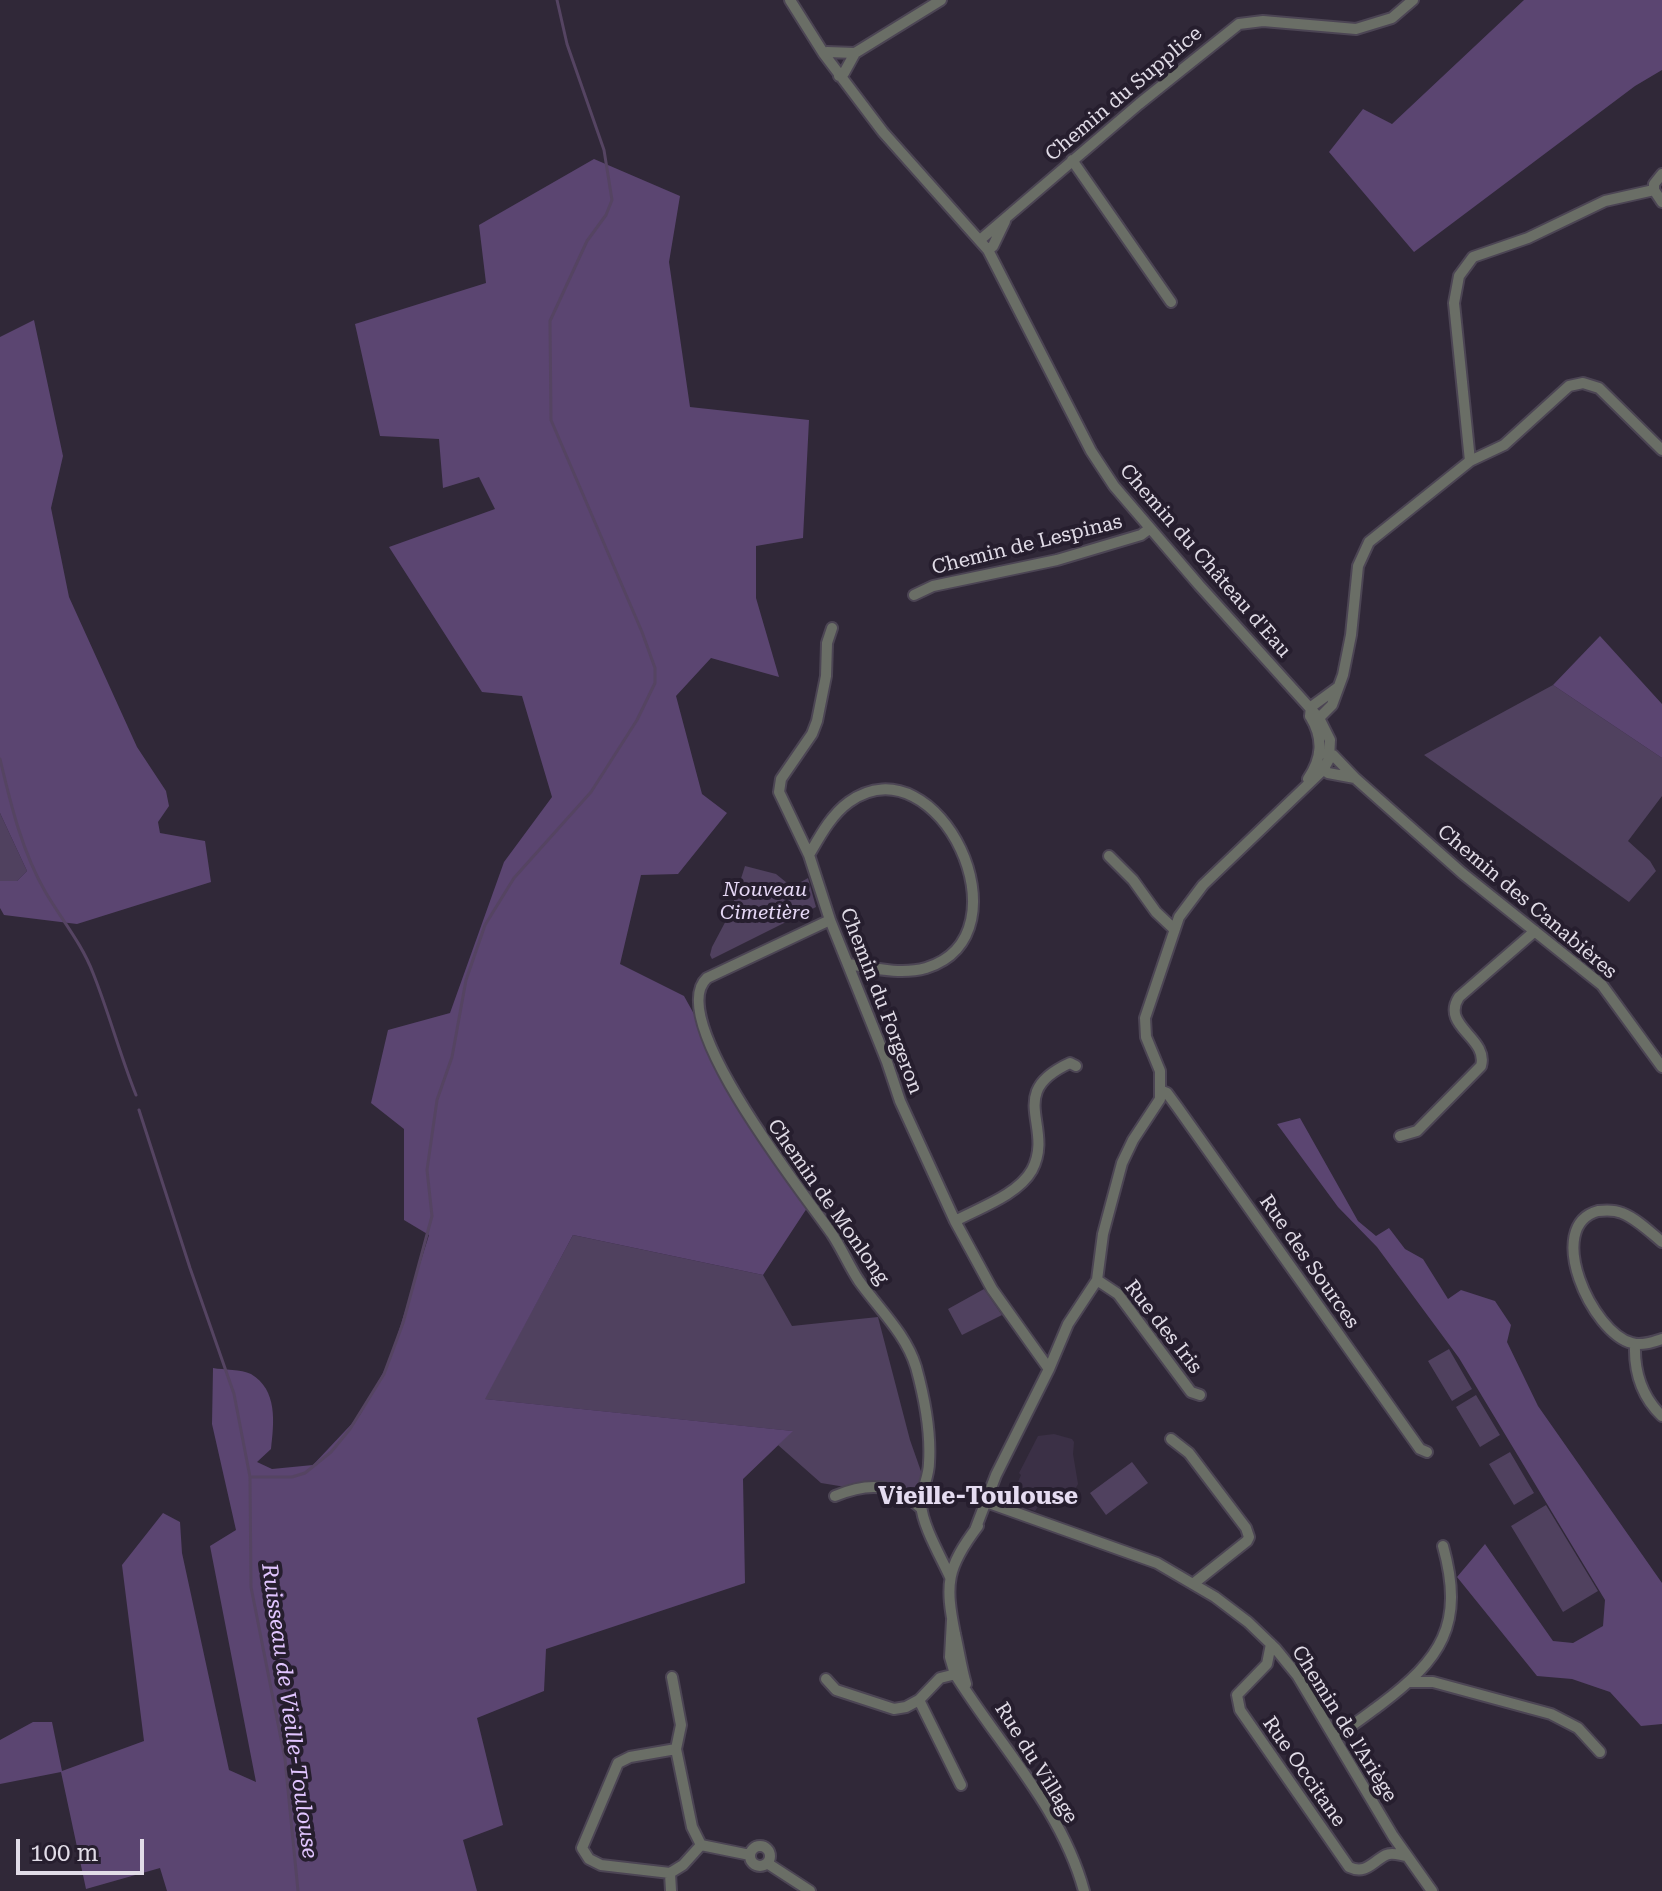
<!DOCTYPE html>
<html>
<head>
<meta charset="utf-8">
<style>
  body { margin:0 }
  #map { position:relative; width:1662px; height:1891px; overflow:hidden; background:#302838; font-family:"Roboto Serif",serif }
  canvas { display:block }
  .scale { position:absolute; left:16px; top:1839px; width:128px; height:36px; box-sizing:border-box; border:4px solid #e1dce7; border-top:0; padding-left:10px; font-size:24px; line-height:28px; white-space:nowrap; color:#e1dce7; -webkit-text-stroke:6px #261e2e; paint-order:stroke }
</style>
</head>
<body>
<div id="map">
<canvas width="1662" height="1891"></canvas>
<div class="scale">100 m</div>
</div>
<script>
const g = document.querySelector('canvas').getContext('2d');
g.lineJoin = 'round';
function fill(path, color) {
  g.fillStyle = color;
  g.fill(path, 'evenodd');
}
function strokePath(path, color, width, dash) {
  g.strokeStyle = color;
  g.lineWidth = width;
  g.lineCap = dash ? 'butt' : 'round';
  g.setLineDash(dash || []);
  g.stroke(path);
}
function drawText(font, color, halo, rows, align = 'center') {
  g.font = font + ' "Roboto Serif",serif';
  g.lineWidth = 8;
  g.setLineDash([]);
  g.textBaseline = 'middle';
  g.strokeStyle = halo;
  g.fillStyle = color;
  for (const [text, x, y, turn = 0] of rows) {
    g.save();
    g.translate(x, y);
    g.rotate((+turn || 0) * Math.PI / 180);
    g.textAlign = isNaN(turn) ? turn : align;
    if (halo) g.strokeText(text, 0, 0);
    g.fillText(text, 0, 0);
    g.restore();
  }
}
fill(new Path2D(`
  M1054,1434L1072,1439L1074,1442L1073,1454L1078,1484L1072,1495L1059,1500L1051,1497L1045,1504H1040L1035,1511L1015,1503L1020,1492L1015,1489L1021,1475L1019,1473L1038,1436Z`), '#3b3046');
fill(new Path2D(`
  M1553,685L1662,758V796L1628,841L1650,861L1656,871L1629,902L1424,755Z
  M0,813L27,871L17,881H0Z
  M745,866L776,874L792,887L808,878L816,907L712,959L710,955L712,947L730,913Z
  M573,1235L763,1275L792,1326L878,1317L910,1440L923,1477L915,1487L882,1493L821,1483L778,1445L792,1431L484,1399Z
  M984,1289L1002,1315L962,1335L948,1309Z
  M1449,1349L1472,1389L1452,1401L1428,1361Z
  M1476,1395L1500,1435L1480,1447L1456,1407Z
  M1510,1452L1534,1493L1514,1505L1489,1464Z
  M1132,1462L1148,1483L1106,1515L1090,1493Z
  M1546,1505L1598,1591L1563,1612L1511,1526Z`), '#50415f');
fill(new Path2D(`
  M1524,0H1662V70L1635,86L1414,252L1329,152L1363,109L1392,124Z
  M594,159L680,196L669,262L690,407L809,420L803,538L756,546V598L779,677L711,658L676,696L702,794L727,813L678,874L641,875L620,964L684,996L753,1120L813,1199L763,1275L573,1235L485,1399L793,1431L743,1479L745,1583L546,1649L544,1691L477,1718L503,1825L463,1840L477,1891H167L160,1868L86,1889L61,1772L0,1784V1740L33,1722H52L62,1771L144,1741L122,1565L163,1513L180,1522L182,1553L229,1770L256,1782L210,1546L236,1530L212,1424L213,1368C224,1370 241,1369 251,1374C278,1390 274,1423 271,1449L257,1462L272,1469L313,1465L360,1415L389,1362L429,1235L404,1220V1129L371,1103L388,1030L450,1013L504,862L552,797L522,696L482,692L389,547L495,509L479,477L443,488L439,439L380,436L355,324L486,283L479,225Z
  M34,320L63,456L51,508L69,597L137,747L166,791L169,806L158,822L160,833L205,841L211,882L77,924L4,915L0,908V881H17L27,871L0,813V337Z
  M1600,636L1662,704V758L1553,685Z
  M1300,1118L1358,1221L1376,1236L1389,1228L1405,1249L1423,1259L1448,1299L1461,1290L1495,1301L1511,1325L1507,1342L1538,1406L1662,1583V1724L1641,1726L1610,1692L1572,1679L1537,1676L1457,1577L1485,1544L1553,1641L1573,1643L1603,1626L1605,1600L1459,1358L1377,1247L1338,1207L1277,1124Z`), '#5b4571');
strokePath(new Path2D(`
  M0,759C11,805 22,852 46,893C62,920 82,944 93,973C109,1013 120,1055 136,1095
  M139,1110L190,1268L234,1394L250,1477
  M298,1891L285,1759L251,1587L250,1477H292L305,1473L331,1452L350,1429L384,1374L403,1323L432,1216L427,1170L437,1100L452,1057L466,980L485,925L514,878L591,792L637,720L655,683V668L642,632L551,420L550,321L587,241L606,215L612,200L604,150L567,44L557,0`), '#554462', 3);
const minor = new Path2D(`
  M790,0L824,54L883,132L988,250L1091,451L1114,486L1199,585L1319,718L1330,740L1329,759L1323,770L1203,885L1179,917L1145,1018L1146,1037L1160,1071V1099L1133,1140L1122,1163L1103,1234L1097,1280L1068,1324L1049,1369L996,1475L975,1530
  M824,54L827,52L855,53L941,0
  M839,76L844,73L855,53
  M1072,160L1171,302
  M1662,174L1654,184V190L1662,202
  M980,240L1139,104L1239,24L1263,21L1356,29L1392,18L1413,0
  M988,250L993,246L1005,221
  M1470,461L1454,303L1459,276L1473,257L1528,238L1605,201L1654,190
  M914,595L933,586L1057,560L1141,535L1149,529
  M832,628L827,643L826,676L817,721L812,734L781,779L779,792L809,855L830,920L887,1062L900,1101L955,1221L992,1289L1049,1369
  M1337,688L1311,707L1310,716L1319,718L1332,705L1343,675L1351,635L1358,566L1369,542L1470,461L1504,445L1569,386L1583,383L1599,388L1662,450
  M1319,765L1328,773L1355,778L1333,755L1325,754
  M1355,778L1462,873L1602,985L1662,1067
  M1308,779C1322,758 1324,739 1310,716
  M809,855C820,836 831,815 849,802C938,738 1032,936 926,968C901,975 873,968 848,964
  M1109,856L1133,880L1156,912L1174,929
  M830,920L707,978C663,1018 806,1196 832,1234C842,1249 849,1266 859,1281C879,1309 906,1334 916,1367C924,1396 931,1433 929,1463C929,1477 921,1490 921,1504C922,1525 941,1557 950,1577
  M1162,1091L1167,1093L1178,1108L1420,1449L1427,1452
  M1400,1136L1417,1131L1481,1066C1489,1038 1440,1026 1459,997L1535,931
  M955,1221C979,1208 1018,1195 1032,1170C1055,1126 1004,1093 1070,1063L1076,1066
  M1662,1242C1650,1232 1637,1219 1622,1213C1615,1210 1606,1210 1598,1211C1543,1226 1592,1333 1632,1343C1642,1346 1653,1342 1662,1339
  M1097,1280L1118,1294L1191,1392L1200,1395
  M1635,1344C1634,1371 1642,1397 1662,1416
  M1171,1439L1189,1453L1246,1528L1249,1537L1247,1541L1193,1584
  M835,1496C869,1482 893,1483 921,1508
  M986,1502L1157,1563L1215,1597L1248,1622L1275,1648L1297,1675L1393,1836L1432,1891
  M952,1620L950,1657L955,1674C999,1745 1062,1809 1084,1891
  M1271,1644L1267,1664L1237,1695L1240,1710L1349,1867C1366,1875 1372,1862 1386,1855C1392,1852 1399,1855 1406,1856
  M672,1677L681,1725L676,1749
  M826,1679L836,1690L894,1709L906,1707L919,1700L940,1678L960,1673
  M1410,1682H1433L1551,1714L1578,1728L1600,1752
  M966,1684C961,1667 959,1651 955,1634C945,1584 946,1568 978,1526
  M919,1700L961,1785
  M1334,1737C1350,1728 1365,1716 1380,1705C1441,1659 1465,1625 1443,1546
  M701,1845L692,1827L676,1749L630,1757L618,1763L582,1848L589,1859L601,1865L670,1873L683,1865L701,1845L750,1855
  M750 1856a10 10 0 1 1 20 0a10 10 0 1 1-20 0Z
  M767,1863L810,1891
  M670,1873L671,1891`);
strokePath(minor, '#4c4554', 14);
strokePath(minor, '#6a6e66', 10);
drawText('20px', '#e1dce7', '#261e2e', [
  ["Chemin du Supplice",1124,94,-40],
  ["Chemin de Lespinas",1027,545,-14],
  ["Chemin du Château d'Eau",1205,561,49],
  ["Chemin des Canabières",1527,902,40],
  ["Chemin du Forgeron",881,1001,69],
  ["Chemin de Monlong",828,1202,55],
  ["Rue des Sources",1309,1262,55],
  ["Rue des Iris",1163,1327,52],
  ["Chemin de l'Ariège",1344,1724,58],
  ["Rue du Village",1036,1763,58],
  ["Rue Occitane",1304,1772,55]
]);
drawText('italic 20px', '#e6d8f6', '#261e2e', [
  ["Nouveau",765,890],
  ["Cimetière",765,913]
]);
drawText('italic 22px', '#e1c5ff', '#261e2e', [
  ["Ruisseau de Vieille-Toulouse",289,1711,82]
]);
drawText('bold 24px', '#e5dcf1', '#261e2e', [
  ["Vieille-Toulouse",978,1497]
]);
</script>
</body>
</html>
